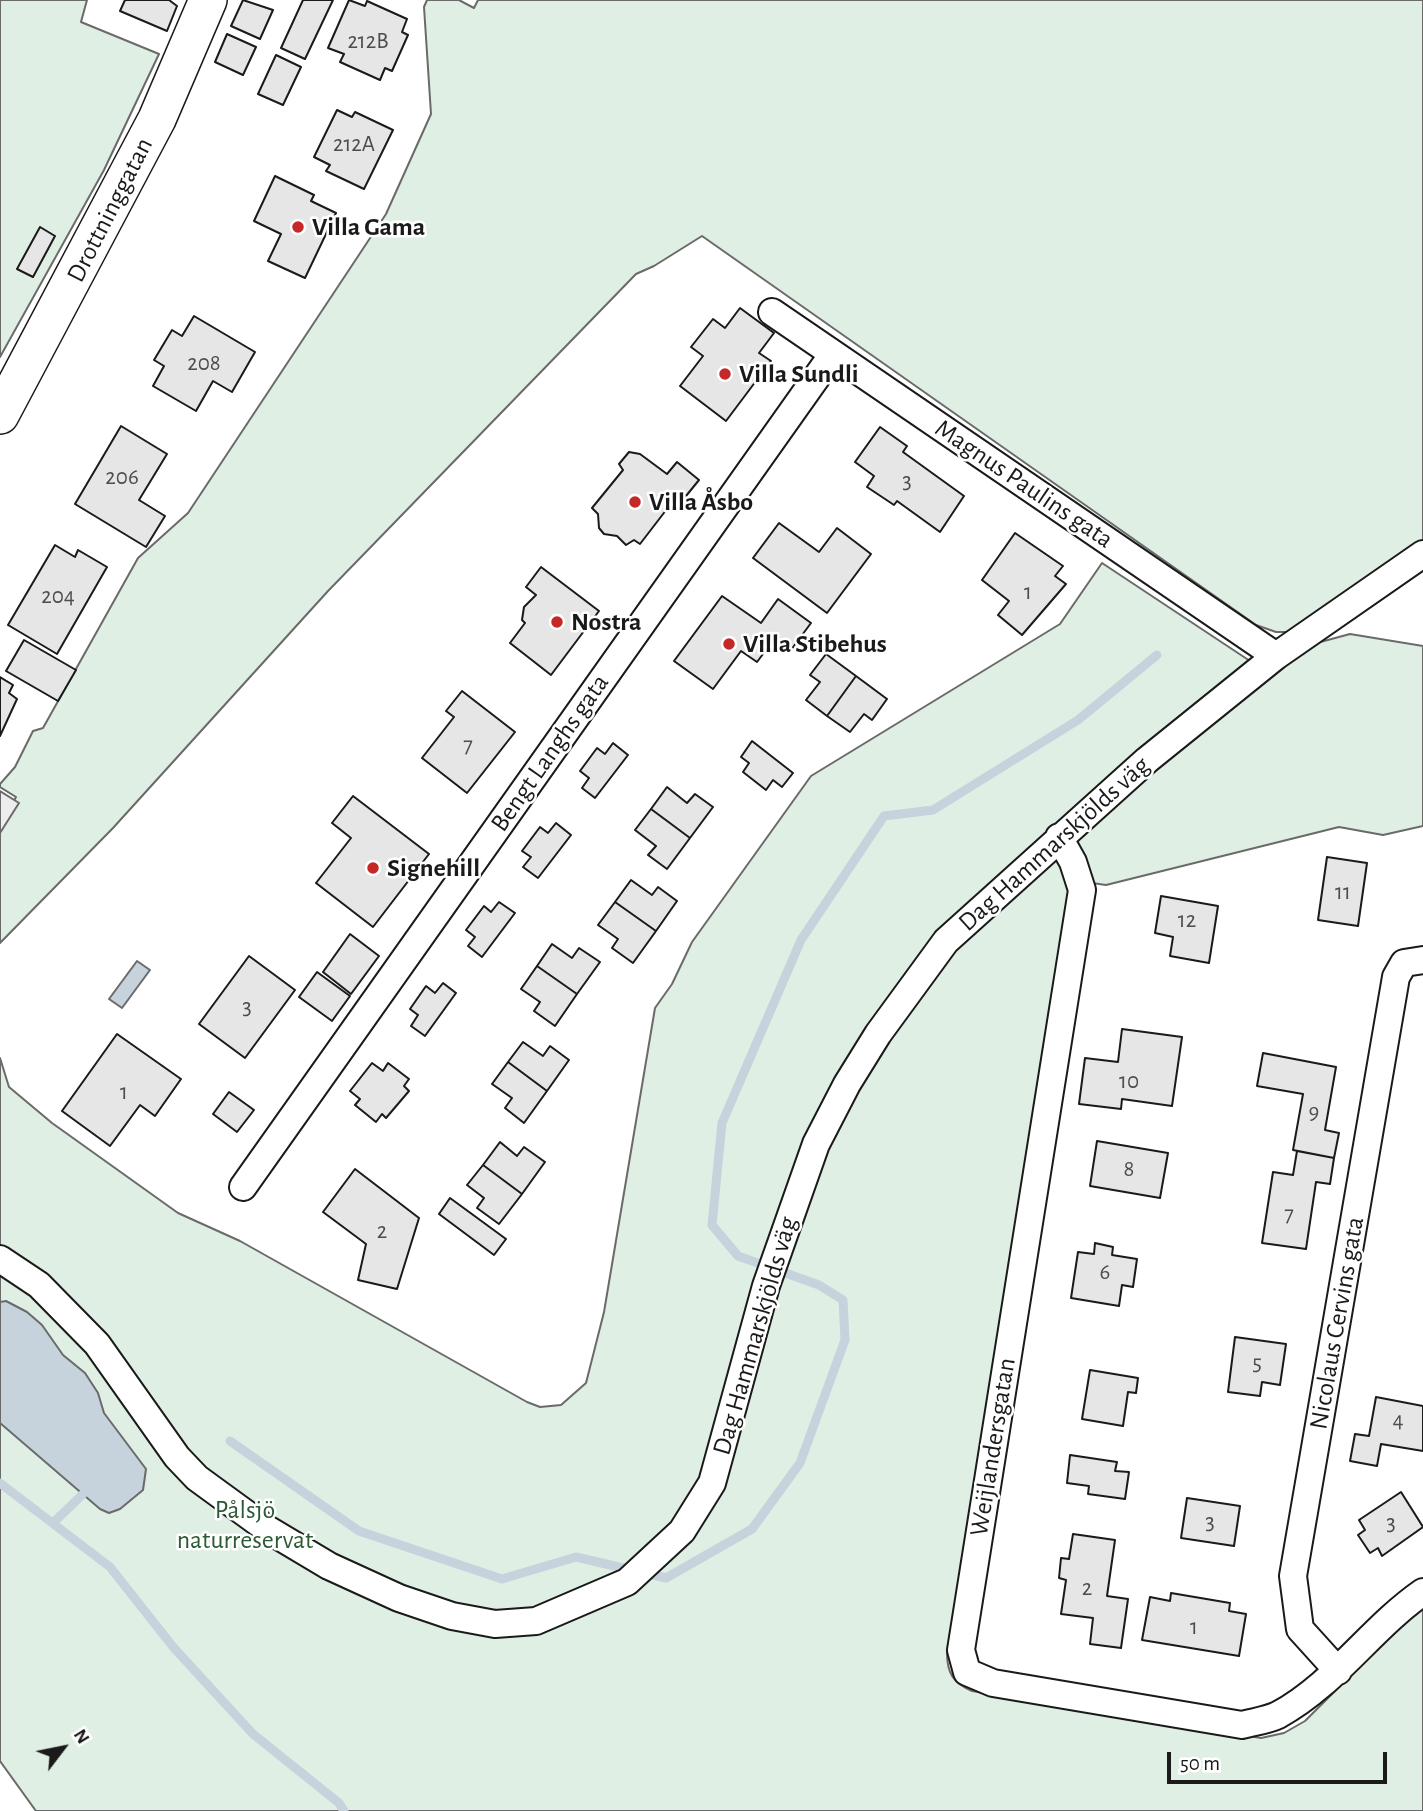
<!DOCTYPE html>
<html>
<head>
<meta charset="utf-8">
<style>
  body { margin:0 }
  #map { position:relative; width:1423px; height:1811px; overflow:hidden; background:#fff; font-family:"Alegreya Sans",sans-serif }
  canvas { display:block }
  .north { position:absolute; left:28px; top:1713px; width:70px; height:70px; -webkit-text-stroke:5px #fff; paint-order:stroke; rotate:58deg; font-size:19px; font-weight:700; line-height:28px; text-align:center; color:#1a1a1a }
  .north::after { content:''; display:block; margin:auto; width:24px; height:32px; background:#1a1a1a; clip-path:polygon(50% 0,100% 100%,50% 72%,0 100%) }
  .scale { position:absolute; left:1167px; top:1752px; width:220px; height:32px; box-sizing:border-box; border:4px solid #1a1a1a; border-top:0; padding-left:9px; font-size:21px; line-height:24px; white-space:nowrap; color:#1a1a1a; -webkit-text-stroke:5px #fff; paint-order:stroke }
</style>
</head>
<body>
<div id="map">
<canvas width="1423" height="1811"></canvas>
<div class="north">N</div>
<div class="scale">50 m</div>
</div>
<script>
const g = document.querySelector('canvas').getContext('2d');
g.lineJoin = 'round';
function fill(path, color) {
  g.fillStyle = color;
  g.fill(path, 'evenodd');
}
function strokePath(path, color, width, dash) {
  g.strokeStyle = color;
  g.lineWidth = width;
  g.lineCap = dash ? 'butt' : 'round';
  g.setLineDash(dash || []);
  g.stroke(path);
}
function drawText(font, color, halo, rows, align = 'center') {
  g.font = font + ' "Alegreya Sans",sans-serif';
  g.lineWidth = 5;
  g.setLineDash([]);
  g.textBaseline = 'middle';
  g.strokeStyle = halo;
  g.fillStyle = color;
  for (const [text, x, y, turn = 0] of rows) {
    g.save();
    g.translate(x, y);
    g.rotate((+turn || 0) * Math.PI / 180);
    g.textAlign = isNaN(turn) ? turn : align;
    if (halo) g.strokeText(text, 0, 0);
    g.fillText(text, 0, 0);
    g.restore();
  }
}
const green = new Path2D(`
  M0,0H87L81,22L159,54L104,170L0,357Z
  M427,0H459L474,8L478,0H1423V540L1293,632H1276L1256,625L702,236L654,266L636,274L328,591L113,828L0,943V826L16,797L0,787V784L15,767L33,731L43,728L138,558L188,513L386,214L431,114L424,7Z
  M1102,563L1250,661L1350,634L1423,646V826L1383,835L1339,827L1106,885L1092,883L947,1653C947,1673 953,1683 972,1691L1261,1738L1284,1733L1305,1721L1423,1603V1811H36L0,1761V1058L9,1087L52,1123L178,1213L240,1241L527,1402L540,1407L561,1405L586,1383L604,1312L655,1008L672,984L692,942L811,776L1060,624Z`);
fill(green, '#e0efe3');
strokePath(green, '#6a6a6a', 2);
const parking = new Path2D(`
  M0,791L19,803L0,833Z`);
fill(parking, '#ededed');
strokePath(parking, '#6a6a6a', 2);
const water = new Path2D(`
  M137,961L150,970L122,1008L109,999Z
  M6,1301L27,1312L42,1325L63,1355L85,1373L98,1393L104,1413L146,1469L143,1490L120,1509L109,1513L100,1509L0,1423V1302Z`);
fill(water, '#c6d2dc');
strokePath(water, '#6a6a6a', 2);
strokePath(new Path2D(`
  M230,1441L359,1531L502,1579L576,1557L666,1578L752,1529L800,1463L845,1340L843,1300L819,1285L738,1256L712,1225L722,1123L801,940L884,816L933,810L1078,720L1157,655
  M0,1483L110,1567L174,1648L253,1734L339,1803L344,1811
  M54,1522L83,1494`), '#c6d2dc', 9);
const building = new Path2D(`
  M125,0H169L177,6L167,31L120,11Z
  M243,0L273,10L260,39L231,26Z
  M303,0H333L305,59L281,48Z
  M349,0L365,6L367,1L407,19L402,32L408,35L392,71L385,68L380,80L340,62L344,54L328,48Z
  M227,34L256,47L243,75L215,62Z
  M276,55L301,67L283,105L258,94Z
  M337,110L352,117L355,112L393,130L364,189L326,171L330,165L314,157Z
  M275,176L314,195L311,201L336,213L305,278L268,261L281,234L254,221Z
  M40,227L55,236L33,277L17,269Z
  M740,308L774,333L759,353L771,361L726,421L680,386L703,356L691,347L713,319L725,328Z
  M194,316L255,352L232,392L213,381L196,411L153,386L164,366L154,360L172,330L182,336Z
  M121,426L167,454L139,500L165,516L146,547L75,504Z
  M880,427L907,446L903,452L964,496L940,532L897,501L894,505L867,487L874,476L855,462Z
  M629,452L640,454L667,474L677,462L699,480L686,496L680,492L640,544L634,540L626,545L617,536L604,534L599,528L598,514L592,508L623,470L619,464Z
  M779,523L819,552L837,528L871,554L827,613L753,558Z
  M1015,533L1063,566L1055,576L1066,584L1022,635L998,615L1009,601L982,580Z
  M55,545L75,557L78,550L107,567L57,654L8,625Z
  M541,567L599,611L551,675L510,643L525,623L522,620L524,607L536,595L526,587Z
  M722,596L761,623L778,599L811,623L791,650L775,638L757,662L741,651L713,689L674,661Z
  M24,640L76,670L58,701L6,671Z
  M826,654L856,676L827,716L806,700L820,682L810,675Z
  M856,676L887,699L872,720L864,714L850,732L827,716Z
  M0,677L13,685L9,693L17,699L0,736Z
  M462,691L515,732L467,793L422,758L454,717L446,711Z
  M752,741L793,773L782,787L773,780L766,790L743,772L749,763L741,757Z
  M613,743L628,755L595,798L582,788L589,778L580,771L597,748L605,754Z
  M667,787L687,803L695,794L713,807L690,838L651,809Z
  M353,796L429,854L373,927L316,883L351,838L332,823Z
  M651,809L690,838L667,869L648,855L656,846L635,830Z
  M556,823L571,835L538,878L523,867L531,857L522,851L540,827L548,833Z
  M1327,857L1367,863L1358,926L1318,920Z
  M631,880L652,895L658,887L677,901L656,931L615,902Z
  M1161,896L1218,906L1209,963L1170,956L1173,937L1155,933Z
  M499,902L515,913L482,957L468,946L475,937L466,930L484,906L491,912Z
  M615,902L656,931L633,963L612,948L618,939L598,925Z
  M350,934L379,956L351,994L323,972Z
  M552,944L572,958L579,948L600,962L577,994L537,966Z
  M249,956L295,990L245,1058L199,1024Z
  M537,966L577,994L555,1026L534,1011L540,1002L521,989Z
  M317,972L350,996L332,1021L299,997Z
  M443,983L456,993L425,1036L411,1026L418,1015L410,1009L426,986L435,993Z
  M1122,1029L1182,1037L1172,1106L1122,1099L1121,1109L1079,1104L1085,1058L1118,1062Z
  M117,1034L181,1079L155,1116L140,1105L110,1146L62,1111Z
  M523,1042L543,1056L550,1046L569,1060L547,1091L508,1062Z
  M1263,1053L1336,1067L1325,1130L1339,1133L1334,1158L1293,1150L1303,1094L1257,1086Z
  M508,1062L547,1091L524,1123L505,1108L512,1098L492,1084Z
  M372,1063L383,1071L388,1063L409,1079L404,1086L409,1091L386,1118L382,1114L376,1122L355,1105L360,1099L350,1091Z
  M229,1092L254,1110L237,1132L213,1114Z
  M1097,1141L1168,1153L1160,1198L1090,1186Z
  M500,1142L517,1156L524,1147L545,1162L522,1194L483,1165Z
  M1297,1151L1334,1158L1330,1184L1316,1182L1306,1249L1262,1243L1273,1172L1293,1175Z
  M483,1165L522,1194L499,1224L477,1208L484,1198L467,1185Z
  M355,1169L419,1218L397,1289L358,1280L366,1244L323,1212Z
  M450,1198L506,1239L494,1255L439,1214Z
  M1095,1243L1113,1247L1112,1255L1137,1259L1133,1287L1122,1285L1119,1306L1071,1298L1078,1252L1094,1254Z
  M1235,1337L1286,1344L1280,1385L1262,1382L1260,1396L1228,1392Z
  M1090,1370L1138,1378L1136,1393L1128,1392L1123,1426L1082,1419Z
  M1376,1397L1423,1406V1451L1381,1444L1377,1466L1350,1461L1355,1434L1369,1436Z
  M1070,1455L1117,1462L1115,1471L1129,1472L1125,1499L1088,1494L1089,1486L1067,1483Z
  M1401,1492L1423,1527L1382,1556L1378,1548L1370,1553L1358,1535L1365,1530L1359,1520Z
  M1187,1498L1240,1506L1234,1546L1181,1538Z
  M1073,1534L1115,1540L1107,1596L1128,1599L1121,1648L1090,1644L1093,1618L1061,1614L1066,1580L1059,1578L1061,1558L1069,1559Z
  M1171,1593L1230,1603L1229,1611L1246,1614L1239,1656L1142,1640L1150,1597L1170,1601Z`);
fill(building, '#e6e6e6');
strokePath(building, '#1a1a1a', 2);
const street = new Path2D(`
  M772,312L1276,656
  M1059,837L1073,862L1082,890L961,1650L967,1672L993,1683L1242,1725C1253,1722 1268,1720 1278,1715C1335,1684 1371,1628 1423,1592
  M243,1187L833,354
  M0,1259L39,1285L97,1344L177,1457L197,1478L267,1529L329,1566L399,1598L452,1616L495,1624L536,1621L627,1582L682,1531L712,1483L766,1286L816,1144L847,1084L878,1034L946,941L1147,760L1276,656L1423,554
  M1338,1671L1300,1629L1293,1576L1396,977L1404,963L1423,960`);
const secondary = new Path2D(`
  M0,415L157,119L208,0`);
strokePath(street, '#1a1a1a', 30);
strokePath(secondary, '#1a1a1a', 40);
strokePath(street, '#fff', 26);
strokePath(secondary, '#fff', 37);
for (const [x, y, r, color] of [
  [298,227,7,"#c62828"],
  [725,374,7,"#c62828"],
  [635,502,7,"#c62828"],
  [557,622,7,"#c62828"],
  [729,644,7,"#c62828"],
  [373,868,7,"#c62828"]
]) {
  const dot = new Path2D();
  dot.arc(x, y, r, 0, 2 * Math.PI);
  g.fillStyle = color;
  g.fill(dot);
  strokePath(dot, '#fff', 2.5);
}
drawText('23px', '#4d4d4d', null, [
  ["212B",368,41],
  ["212A",354,144],
  ["208",204,363],
  ["206",122,477],
  ["3",907,481],
  ["1",1028,592],
  ["204",58,596],
  ["7",468,745],
  ["11",1343,892],
  ["12",1187,920],
  ["3",247,1007],
  ["10",1129,1081],
  ["1",124,1092],
  ["9",1314,1112],
  ["8",1129,1169],
  ["7",1289,1214],
  ["2",382,1231],
  ["6",1105,1272],
  ["5",1257,1363],
  ["4",1398,1420],
  ["3",1210,1522],
  ["3",1391,1523],
  ["2",1087,1588],
  ["1",1194,1627]
]);
drawText('26px', '#1a1a1a', '#fff', [
  ["Drottninggatan",110,210,-63],
  ["Magnus Paulins gata",1024,484,34],
  ["Bengt Langhs gata",550,753,-55],
  ["Dag Hammarskjölds väg",1054,844,-42],
  ["Nicolaus Cervins gata",1337,1323,-80],
  ["Dag Hammarskjölds väg",755,1336,-74],
  ["Weijlandersgatan",993,1447,-81]
]);
drawText('bold 26px', '#1a1a1a', '#fff', [
  ["Villa Gama",312,227],
  ["Villa Sundli",739,374],
  ["Villa Åsbo",649,502],
  ["Nostra",571,622],
  ["Villa Stibehus",743,644],
  ["Signehill",387,868]
], 'left');
drawText('26px', '#2b5a34', '#fff', [
  ["Pålsjö",245,1510],
  ["naturreservat",245,1540]
]);
</script>
</body>
</html>
